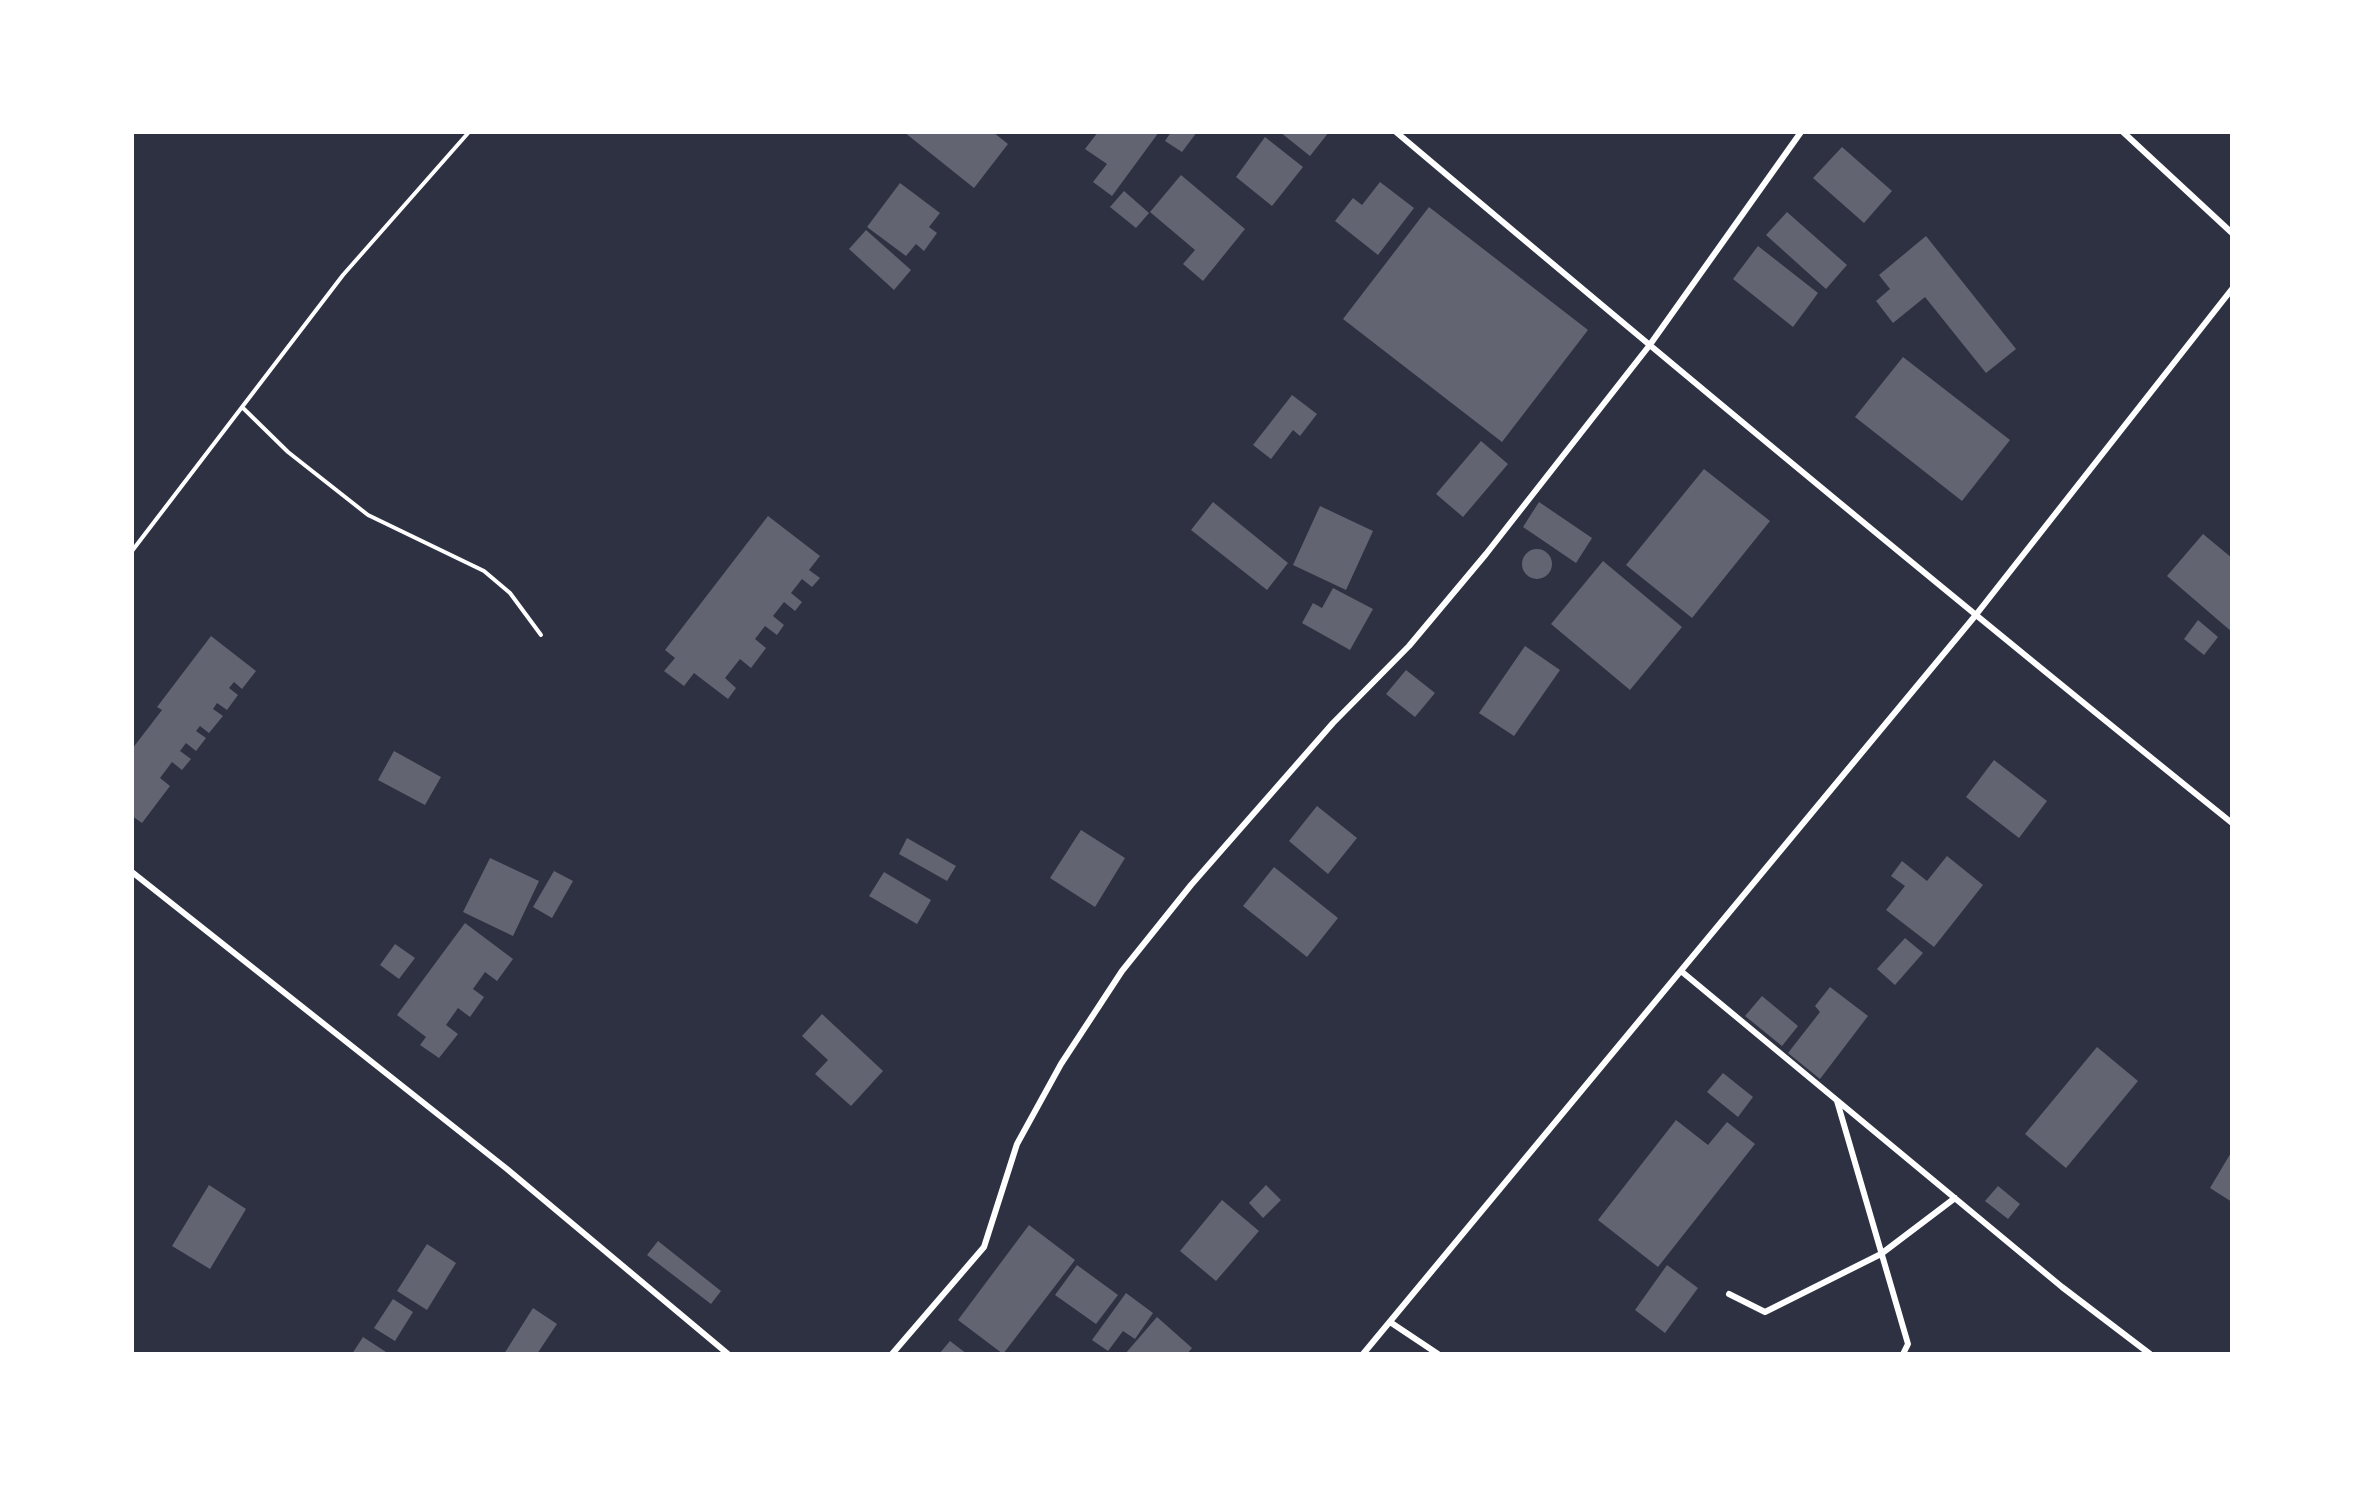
<!DOCTYPE html>
<html>
<head>
<meta charset="utf-8">
<style>
  body { margin:0 }
  #map { position:relative; width:2364px; height:1486px; overflow:hidden; background:#2d3142; font-family:Spectral,serif }
  canvas { display:block }
  .frame { position:absolute; inset:0; border:134px solid #fff; pointer-events:none }
</style>
</head>
<body>
<div id="map">
<canvas width="2364" height="1486"></canvas>
<div class="frame"></div>
</div>
<script>
const g = document.querySelector('canvas').getContext('2d');
g.lineJoin = 'round';
function fill(path, color) {
  g.fillStyle = color;
  g.fill(path, 'evenodd');
}
function strokePath(path, color, width, dash) {
  g.strokeStyle = color;
  g.lineWidth = width;
  g.lineCap = dash ? 'butt' : 'round';
  g.setLineDash(dash || []);
  g.stroke(path);
}
fill(new Path2D(`
  M904,132H993L1008,144L974,188Z
  M1098,132H1159L1112,196L1093,182L1107,164L1085,149Z
  M1171,132H1197L1182,152L1165,141Z
  M1280,132H1329L1310,156Z
  M1265,137L1303,167L1272,206L1236,177Z
  M1842,147L1892,191L1864,223L1813,178Z
  M1181,175L1245,229L1203,281L1183,264L1195,250L1150,212Z
  M1380,182L1414,208L1378,255L1335,221L1353,198L1362,205Z
  M900,183L940,213L929,227L937,233L924,251L916,244L906,256L867,227Z
  M1124,191L1149,213L1136,228L1110,207Z
  M1429,207L1588,330L1502,442L1343,319Z
  M1787,212L1847,265L1826,289L1766,235Z
  M866,230L911,270L894,290L849,249Z
  M1926,236L2016,349L1986,373L1925,297L1893,323L1876,301L1890,289L1879,275Z
  M1758,246L1818,293L1793,327L1733,279Z
  M1903,357L2010,440L1962,501L1855,417Z
  M1292,395L1317,414L1300,436L1293,430L1271,459L1253,445Z
  M1481,441L1508,464L1463,517L1436,494Z
  M1704,469L1770,521L1692,618L1626,565Z
  M1213,502L1288,563L1267,590L1191,530Z
  M1539,502L1592,538L1576,563L1523,527Z
  M1320,506L1373,531L1346,590L1293,565Z
  M768,516L820,556L809,570L820,578L812,587L802,579L791,593L802,602L795,611L784,602L773,616L784,625L777,635L765,626L755,639L766,648L751,668L740,659L725,678L736,688L728,699L694,673L684,686L664,671L675,658L665,650Z
  M2203,534L2232,558V632L2167,576Z
  M1522 564a15 15 0 1 1 30 0a15 15 0 1 1-30 0Z
  M1603,561L1682,627L1630,690L1551,624Z
  M1333,588L1373,609L1350,650L1302,623L1313,603L1322,608Z
  M2198,620L2218,637L2204,655L2184,639Z
  M211,636L256,671L242,689L234,682L229,688L238,695L227,710L217,703L213,709L223,716L209,733L200,726L196,731L206,738L196,751L186,743L180,751L191,759L182,770L172,762L160,778L170,786L142,823L132,816V749L162,710L157,707Z
  M1525,646L1560,670L1514,736L1479,713Z
  M1406,670L1435,693L1415,717L1386,694Z
  M394,751L441,777L425,805L378,780Z
  M1994,760L2047,801L2019,838L1966,797Z
  M1317,806L1357,838L1328,874L1289,841Z
  M1081,830L1125,858L1095,907L1050,878Z
  M907,838L956,866L947,881L899,854Z
  M1947,856L1983,885L1934,947L1886,910L1905,886L1891,876L1902,861L1927,881Z
  M490,858L539,881L513,936L463,912Z
  M1274,867L1338,918L1307,957L1243,906Z
  M554,871L573,881L552,918L533,907Z
  M884,872L931,900L917,924L869,896Z
  M465,923L513,959L497,981L485,972L473,989L484,997L470,1017L458,1008L446,1025L458,1034L439,1058L420,1045L426,1037L397,1015Z
  M1905,938L1923,953L1895,985L1877,969Z
  M395,944L415,958L399,979L380,965Z
  M1830,987L1868,1016L1820,1079L1788,1053L1820,1012L1815,1006Z
  M1762,996L1798,1026L1782,1046L1745,1016Z
  M822,1014L883,1071L851,1106L815,1074L828,1060L802,1036Z
  M2097,1047L2138,1081L2066,1168L2025,1134Z
  M1723,1073L1753,1097L1738,1117L1707,1092Z
  M1676,1120L1708,1145L1727,1122L1755,1144L1658,1267L1598,1220Z
  M2232,1151V1202L2210,1188Z
  M209,1185L246,1209L210,1269L172,1246Z
  M1266,1185L1281,1200L1263,1218L1249,1203Z
  M1998,1186L2020,1204L2008,1219L1985,1201Z
  M1222,1200L1259,1231L1216,1281L1180,1251Z
  M1029,1225L1075,1260L1003,1354L958,1320Z
  M658,1241L721,1291L711,1304L647,1255Z
  M427,1244L456,1263L427,1310L397,1291Z
  M1077,1265L1118,1295L1096,1324L1055,1295Z
  M1667,1265L1698,1288L1665,1333L1635,1310Z
  M1126,1293L1153,1313L1135,1339L1123,1331L1108,1351L1092,1340Z
  M393,1299L413,1312L395,1341L374,1328Z
  M533,1308L557,1324L537,1354H504Z
  M1157,1317L1192,1348L1187,1354H1125Z
  M363,1337L386,1352L385,1354H352Z
  M950,1341L967,1354H939Z`), '#626471');
strokePath(new Path2D(`
  M242,407L288,452L368,515L484,571L510,593L541,635
  M132,551L343,275L469,132`), '#fff', 4);
strokePath(new Path2D(`
  M1396,132C1672,365 1950,596 2232,823
  M2123,132L2232,233
  M132,872L507,1169L728,1354
  M1681,971L2062,1287L2150,1354
  M1837,1101L1908,1344L1903,1354
  M1729,1294L1765,1312L1881,1254L1955,1198
  M1390,1322L1438,1354
  M892,1354L984,1247L1017,1144L1061,1064L1122,971L1191,885L1333,723L1409,646L1486,554L1649,346L1801,132
  M1363,1354L1975,616L2232,289`), '#fff', 6);
</script>
</body>
</html>
